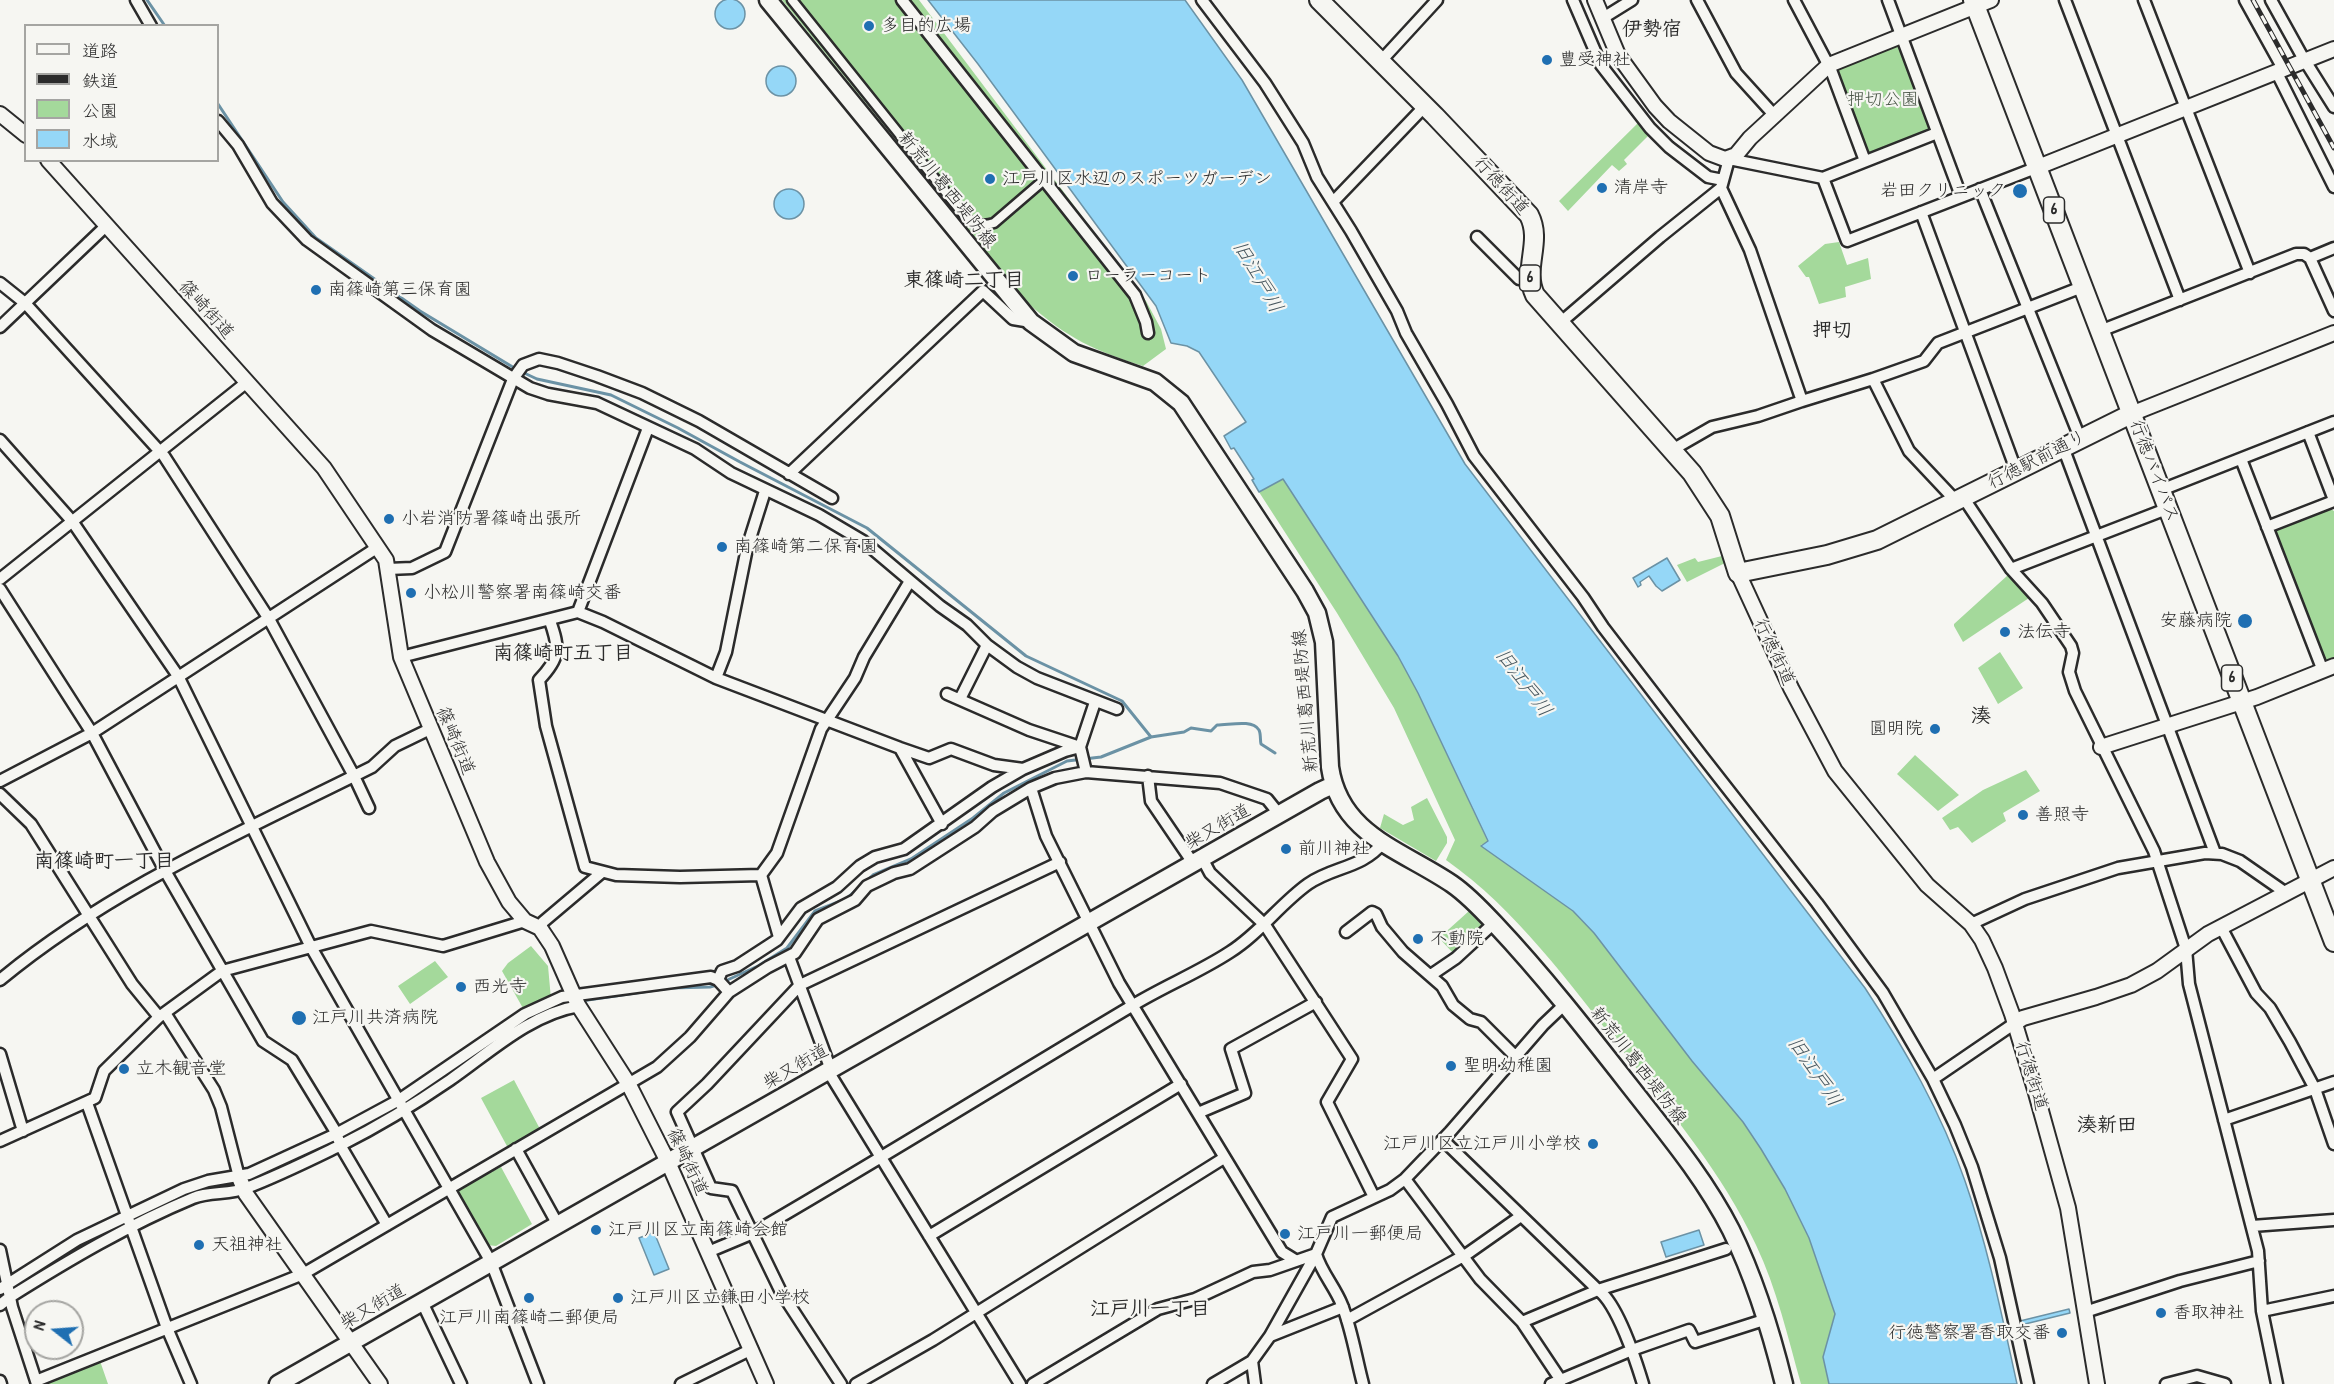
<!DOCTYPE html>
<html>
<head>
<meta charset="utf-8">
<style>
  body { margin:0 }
  #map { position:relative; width:2334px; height:1384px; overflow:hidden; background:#f6f6f2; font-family:"Patrick Hand","Klee One",sans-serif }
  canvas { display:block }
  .legend { position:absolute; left:24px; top:24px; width:195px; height:138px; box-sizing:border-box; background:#f6f6f2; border:2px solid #a5a5a2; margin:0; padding:8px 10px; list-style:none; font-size:18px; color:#2b2b2b }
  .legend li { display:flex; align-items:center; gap:12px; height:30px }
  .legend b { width:30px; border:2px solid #a5a5a2 }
  .north { position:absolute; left:24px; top:1300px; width:60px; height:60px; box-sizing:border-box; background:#f6f6f2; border:2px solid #a5a5a2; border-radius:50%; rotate:287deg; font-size:16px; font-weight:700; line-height:24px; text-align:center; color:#2b2b2b }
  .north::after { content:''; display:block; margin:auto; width:21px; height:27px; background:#1f6fb2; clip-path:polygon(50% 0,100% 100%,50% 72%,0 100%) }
</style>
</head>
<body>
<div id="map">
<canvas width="2334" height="1384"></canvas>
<ul class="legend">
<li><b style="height:8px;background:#f6f6f2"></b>道路</li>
<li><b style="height:8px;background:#2b2b2b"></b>鉄道</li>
<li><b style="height:16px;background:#a4d99b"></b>公園</li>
<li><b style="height:16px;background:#95d7f7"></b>水域</li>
</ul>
<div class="north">N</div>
</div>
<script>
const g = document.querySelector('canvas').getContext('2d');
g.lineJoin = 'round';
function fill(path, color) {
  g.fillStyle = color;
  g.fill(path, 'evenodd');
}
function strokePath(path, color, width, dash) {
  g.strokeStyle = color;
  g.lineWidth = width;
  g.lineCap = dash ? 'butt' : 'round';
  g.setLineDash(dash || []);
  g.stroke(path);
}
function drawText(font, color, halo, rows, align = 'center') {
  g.font = font + ' "Patrick Hand","Klee One",sans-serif';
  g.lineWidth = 4.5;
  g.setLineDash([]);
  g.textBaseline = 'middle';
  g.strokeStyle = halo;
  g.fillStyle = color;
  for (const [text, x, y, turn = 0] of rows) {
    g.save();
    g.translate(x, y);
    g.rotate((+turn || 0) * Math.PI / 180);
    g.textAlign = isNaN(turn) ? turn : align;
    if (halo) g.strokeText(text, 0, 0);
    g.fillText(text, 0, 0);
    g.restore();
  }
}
fill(new Path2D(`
  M782,0H919L1146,301L1161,329L1166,349L1143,366C1095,351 1067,338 1029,304Z
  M1895,45L1900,47L1930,127L1928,132L1871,155L1865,152L1836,72L1838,68Z
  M1638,123L1648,136L1624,160L1627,164L1619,171L1612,165L1568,211L1559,201Z
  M1839,242L1847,265L1868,258L1871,279L1845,287L1846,297L1819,304L1809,277H1806L1798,266L1825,244Z
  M1283,478L1398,656L1418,693L1488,842L1481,845L1573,911L1594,933L1692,1061L1743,1122L1761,1149L1785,1189L1809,1238L1835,1314L1823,1357L1829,1384H1801C1788,1338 1777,1289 1756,1245C1723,1174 1671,1112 1622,1050C1569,983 1517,910 1446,860L1455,840L1394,708L1337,613L1259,492Z
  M2329,508L2334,511V658L2326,661L2323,659L2275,532L2277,528Z
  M1722,556L1725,563L1687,582L1677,565L1695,558L1698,562Z
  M2008,575L2029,598L1963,642L1954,626V624Z
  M2000,652L2023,688L1998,704L1978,668Z
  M1915,755L1959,795L1938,811L1897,774Z
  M2026,770L2040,791L2003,813L2006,821L1972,843L1958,827L1950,830L1942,818L1983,790Z
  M1427,798L1447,837V843L1436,861L1380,828L1384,814L1403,825L1414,820L1411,807Z
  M1469,911L1484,928L1453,953L1439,938Z
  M531,946L548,966L551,999L524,1010L502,971L508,963Z
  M435,961L448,977L410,1004L398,986Z
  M514,1080L540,1129L508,1148L481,1098Z
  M501,1167L532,1224L496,1246L487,1245L457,1196L460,1188Z
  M100,1361L108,1384H46V1383Z`), '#a4d99b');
const water = new Path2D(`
  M715 14a15 15 0 1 1 30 0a15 15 0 1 1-30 0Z
  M928,0H1185L1242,80L1465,464L1865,988C1905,1049 1941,1112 1965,1181C1988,1247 2002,1316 2017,1384H1829L1823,1357L1835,1314L1809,1238L1785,1189L1761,1149L1743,1122L1692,1061L1594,933L1573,911L1481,846L1488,841L1418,693L1398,656L1283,479L1259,492L1252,480L1254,479L1234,448L1231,449L1224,436L1246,422L1199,352L1187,346L1171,343L1156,306L978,64Z
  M766 81a15 15 0 1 1 30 0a15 15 0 1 1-30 0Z
  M774 204a15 15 0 1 1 30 0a15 15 0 1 1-30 0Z
  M1667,558L1680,580L1662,591L1656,586L1649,576L1640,582L1641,585L1638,587L1633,578Z
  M1699,1230L1704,1245L1666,1257L1661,1242Z
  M654,1232L669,1269L654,1275L639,1238Z
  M2069,1309L2070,1313L2021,1325L2020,1321Z`);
fill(water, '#95d7f7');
strokePath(water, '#6b92a5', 1.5);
strokePath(new Path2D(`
  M147,0L165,26
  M218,104L283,202L316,238L420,311L516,369
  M522,372L537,379L611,395L678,428L740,462L867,528L1026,656L1122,701L1151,737L1184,732L1191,728L1211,731L1217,725C1230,725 1252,719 1259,730C1261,734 1260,740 1261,744L1275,753
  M723,982L758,966L787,948L815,911L846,899L873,875L911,859L973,818L1004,793L1067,761L1101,757L1151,737
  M581,1001L670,988L710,987L717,985
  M552,1009L571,1002
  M356,1129L392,1111L468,1061
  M250,1179L259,1177L315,1149
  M195,1192L238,1181
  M13,1290L78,1245L126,1224`), '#6b92a5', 3);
const pedestrian = new Path2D(`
  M792,0L968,220C977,225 984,226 994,223L1044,180`);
const minor = new Path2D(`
  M136,0L151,26
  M902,0L1135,295L1146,322L1148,333
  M1202,0L1265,83L1303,143L1317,177L1351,231L1397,311L1406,333L1447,404L1474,456L1583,597L1603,627L1702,756L1817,903L1883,993L1933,1079L1955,1125L1972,1167L2000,1258L2028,1384
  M1573,0L1601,65L1650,128L1669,147L1708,177L1723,180
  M1697,0L1736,73L1775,116
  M1794,0L1831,70L1865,161
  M1888,0L1961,196
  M2065,0L2180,300
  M2144,0L2250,273
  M2245,0L2281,65L2279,77L2334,187
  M2271,0L2302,56L2334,107
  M1603,18L1632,0
  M1380,62L1437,0
  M218,121L238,145L272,203L307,240L432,330L530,388L548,394L597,403L695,449L731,473L819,515L863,541L940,606L967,625L987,645L1017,667L1037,678L1117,709
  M1823,178L1937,133
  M1721,188L1750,250L1802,401L1873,379L1909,451L1956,501
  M1980,189L2080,438
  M1333,202L1425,106
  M1921,212L2016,470
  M1477,237L1519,279L1530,277
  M2334,248L2310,258L2334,311
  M0,283L25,303L164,456L269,619L354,776L369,808
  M1560,323L1660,237L1721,188L1729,159L1823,178L1847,241L2038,167
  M0,327L106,226
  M2100,331L2296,254H2304L2310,258
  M1873,379L1924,361L1938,343L2082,287
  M2308,432L2334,500
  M0,440L72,521L178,676L311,947L491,1262L538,1384
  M2063,447L2215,853
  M1672,450L1712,427L1758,416L1802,401
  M2241,459L2323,671
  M789,474L983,291L1013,319L1031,322
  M2161,490L2334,422
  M1963,497L2011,569L2042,603L2071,646L2073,653L2069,672L2075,691L2154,851L2186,949L2189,984L2258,1251L2262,1311L2277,1384
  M2267,527L2334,501
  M388,569L412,568L445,552L513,379L523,365L539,359L558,363L597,376L642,393L699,421L832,498
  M2011,569L2169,508
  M0,579L247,382
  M0,589L92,733L164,869L263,1041L292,1060L334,1129L343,1150L387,1225
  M578,612L603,622L716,678L900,748L929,758L951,749L994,765L1023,769
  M550,621C560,649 560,658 539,680L546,726L585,867L616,875L680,877L761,875L779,937
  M401,657L578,612L648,428
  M716,678L726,652L747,548L765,491
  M947,694L1029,730L1080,747L1086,772
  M960,699L987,645
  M900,748L942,824
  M1148,776L1151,801L1193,863
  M0,781L92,733L378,547
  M1031,788L1046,836L1119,983L1282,1252L1295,1260
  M0,794L31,824L132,984L159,1017
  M1202,858L1210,873L1265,925L1352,1059L1327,1102L1374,1197
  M761,875L777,853L821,729L855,678L864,657L910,581
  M1971,924L2025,899L2118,868L2205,853L2222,854L2240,861L2286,893
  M2221,927L2256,993L2270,1008L2290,1042L2315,1089L2334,1144
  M540,928L543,922L601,873
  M1346,932L1372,912L1376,914L1382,927L1403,952L1442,986L1453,1005L1470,1019L1481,1022L1516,1057
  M789,957L831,1070
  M1431,975L1456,958L1494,923
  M0,980C111,888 244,831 372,767L395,746L430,729
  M718,980L722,971L737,966L777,940L801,908L837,887L860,866L875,857L904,849L992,787L1023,769L1065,751L1080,747L1095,702
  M165,1013L214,1090L221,1107L239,1177
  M0,1054L23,1131
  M828,1071L1020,1384
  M1933,1079L2015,1023
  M87,1103L167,1328L191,1384
  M1198,1113L1245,1093L1231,1049L1316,1002
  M2224,1120L2334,1082
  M1443,1140L1598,1290C1617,1303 1636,1361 1643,1384
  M0,1141L95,1098L104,1071L159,1017L222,971L371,931L443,946L525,921
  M516,1149L558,1225
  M1405,1179L1480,1279L1522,1322L1560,1379V1384
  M2252,1226L2334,1220
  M929,1236L1181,1084
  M0,1250L12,1307L37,1384
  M708,1252L751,1234C879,1160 1004,1082 1130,1007C1162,987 1198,973 1230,952C1260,933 1280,904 1308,884C1334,866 1361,869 1383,843
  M0,1289L77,1240L184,1189L208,1181L249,1174L336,1134L399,1100L525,1014L562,997L711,977L718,980L729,992
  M422,1302L461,1384
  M0,1305L10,1297C69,1260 128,1225 193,1198C210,1191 230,1195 246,1188C278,1176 310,1160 341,1145C379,1126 415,1104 450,1080C489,1053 530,1014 579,1006
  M2262,1311L2334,1296
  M2085,1312L2180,1281L2259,1261
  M1347,1320L1467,1254L1521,1216
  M1522,1322L1598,1290L1726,1249
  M1270,1336L1343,1307
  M0,1381L1,1384
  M36,1381L303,1274L657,1067L690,1037L729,992L768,967L795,953L818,919L855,900L867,886L894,873L910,869L975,827L993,811L1031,788L1055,778L1086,772L1220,783L1267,799L1279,814
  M681,1384L752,1349
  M841,1384L781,1292L732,1191L711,1188L677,1112L707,1084L800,985L1060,862
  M856,1384L933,1340L1224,1158
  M1033,1384L1158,1309L1195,1299L1253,1272L1270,1270L1316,1254C1321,1272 1335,1287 1342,1305C1352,1330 1356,1358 1363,1384
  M1213,1384L1252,1361
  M1255,1384L1252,1361L1270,1336L1316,1254L1332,1217L1390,1190L1405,1179L1450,1132L1543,1025L1565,1004
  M1551,1384L1632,1350L1689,1330L1695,1342L1767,1319
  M2166,1384L2197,1376L2225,1384`);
const tertiary = new Path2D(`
  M1595,0L1618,55L1655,106L1669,121L1709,153L1725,159L1736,155L1750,138L1829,65L1991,0
  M0,114L26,135
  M48,160L324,468L386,560L401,657L487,862L509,902L525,921L540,928L552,946L578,1005L628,1083L668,1162L766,1384
  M2038,167L2334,49
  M2131,414L2334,333
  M1738,573L1791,688L1835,771L1927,885L1971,924L1982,940L1995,968L2012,1014L2036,1093L2068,1208L2097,1384
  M2101,747L2257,697L2334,666
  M2015,1023L2023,1018L2096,997L2131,985L2157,971L2208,934L2334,868
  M239,1177L246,1194L380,1384`);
const secondary = new Path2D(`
  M768,0L1031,322L1074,353L1155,382L1181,403L1305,591L1317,613L1324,642L1330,767C1340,835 1402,850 1452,884C1468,895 1482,910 1495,924C1543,975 1586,1030 1629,1085C1665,1131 1704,1177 1731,1230C1755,1279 1771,1331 1784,1384
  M278,1384L1320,791L1333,785`);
const primary = new Path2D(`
  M1319,0L1435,116L1529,215C1543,242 1522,268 1535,295L1692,473L1720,516L1738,573L1827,555L1877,540L2131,414
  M1973,0L2334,942`);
strokePath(pedestrian, '#2b2b2b', 13);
strokePath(minor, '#2b2b2b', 15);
strokePath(tertiary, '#2b2b2b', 18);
strokePath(secondary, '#2b2b2b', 21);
strokePath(primary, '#2b2b2b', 22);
strokePath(pedestrian, '#f6f6f2', 8);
strokePath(minor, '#f6f6f2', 10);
strokePath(tertiary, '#f6f6f2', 14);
strokePath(secondary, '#f6f6f2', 16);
strokePath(primary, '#f6f6f2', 18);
const rail = new Path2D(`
  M2253,0L2334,148`);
strokePath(rail, '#2b2b2b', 5);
strokePath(rail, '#f6f6f2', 3, [9]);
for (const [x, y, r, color] of [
  [869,26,6,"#1f6fb2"],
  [1547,60,6,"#1f6fb2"],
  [990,179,6,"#1f6fb2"],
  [1602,188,6,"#1f6fb2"],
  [2020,191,8,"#1f6fb2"],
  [1073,276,6,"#1f6fb2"],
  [316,290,6,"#1f6fb2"],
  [389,519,6,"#1f6fb2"],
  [722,547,6,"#1f6fb2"],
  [411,593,6,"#1f6fb2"],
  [2245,621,8,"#1f6fb2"],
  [2005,632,6,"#1f6fb2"],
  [1935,729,6,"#1f6fb2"],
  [2023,815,6,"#1f6fb2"],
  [1286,849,6,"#1f6fb2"],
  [1418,939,6,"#1f6fb2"],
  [461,987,6,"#1f6fb2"],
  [299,1018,8,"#1f6fb2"],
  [1451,1066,6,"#1f6fb2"],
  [124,1069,6,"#1f6fb2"],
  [1593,1144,6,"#1f6fb2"],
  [596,1230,6,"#1f6fb2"],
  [1285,1234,6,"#1f6fb2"],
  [199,1245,6,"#1f6fb2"],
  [529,1298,6,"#1f6fb2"],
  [618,1298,6,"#1f6fb2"],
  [2161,1313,6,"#1f6fb2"],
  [2062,1333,6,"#1f6fb2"]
]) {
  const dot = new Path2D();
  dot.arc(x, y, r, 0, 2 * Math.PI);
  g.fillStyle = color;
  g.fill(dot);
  strokePath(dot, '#f6f6f2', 2);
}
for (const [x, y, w] of [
  [2054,210,21],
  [1530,278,21],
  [2232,678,21]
]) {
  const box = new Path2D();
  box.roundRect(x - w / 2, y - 13, w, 26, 4.5);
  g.fillStyle = '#f6f6f2';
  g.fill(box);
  strokePath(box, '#2b2b2b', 1.5);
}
drawText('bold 16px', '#2b2b2b', null, [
  ["6",2054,210],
  ["6",1530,278],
  ["6",2232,678]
]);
drawText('18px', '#2b2b2b', '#f6f6f2', [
  ["多目的広場",881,26],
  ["豊受神社",1559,60],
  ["江戸川区水辺のスポーツガーデン",1002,179],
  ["清岸寺",1614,188],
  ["岩田クリニック",2006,191,"right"],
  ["ローラーコート",1085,276],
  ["南篠崎第三保育園",328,290],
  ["小岩消防署篠崎出張所",401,519],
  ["南篠崎第二保育園",734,547],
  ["小松川警察署南篠崎交番",423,593],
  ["安藤病院",2232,621,"right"],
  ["法伝寺",2017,632],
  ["圓明院",1923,729,"right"],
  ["善照寺",2035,815],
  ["前川神社",1298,849],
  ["不動院",1430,939],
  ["西光寺",473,987],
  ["江戸川共済病院",312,1018],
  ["聖明幼稚園",1463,1066],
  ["立木観音堂",136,1069],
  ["江戸川区立江戸川小学校",1581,1144,"right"],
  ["江戸川区立南篠崎会館",608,1230],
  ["江戸川一郵便局",1297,1234],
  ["天祖神社",211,1245],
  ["江戸川区立鎌田小学校",630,1298],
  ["香取神社",2173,1313],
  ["江戸川南篠崎二郵便局",529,1318,"center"],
  ["行徳警察署香取交番",2050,1333,"right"]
], 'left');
drawText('18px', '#495647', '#f6f6f2', [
  ["押切公園",1883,100]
]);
drawText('18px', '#2b2b2b', '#f6f6f2', [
  ["行徳街道",1501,186,48],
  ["新荒川葛西堤防線",947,190,51],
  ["篠崎街道",206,310,48],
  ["行徳駅前通り",2037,460,-27],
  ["行徳バイパス",2154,471,69],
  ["行徳街道",1774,652,65],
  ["新荒川葛西堤防線",1306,701,-95],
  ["篠崎街道",455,741,67],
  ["柴又街道",1218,827,-30],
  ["新荒川葛西堤防線",1638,1066,52],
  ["柴又街道",796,1067,-30],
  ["行徳街道",2031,1076,73],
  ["篠崎街道",687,1162,65],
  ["柴又街道",373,1307,-30]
]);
drawText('bold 20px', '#2b2b2b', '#f6f6f2', [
  ["伊勢宿",1652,30],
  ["東篠崎二丁目",964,281],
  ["押切",1832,331],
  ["南篠崎町五丁目",563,654],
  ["湊",1981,717],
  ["南篠崎町一丁目",104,862],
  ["湊新田",2107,1126],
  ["江戸川一丁目",1150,1310]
]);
drawText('italic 20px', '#46565e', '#f6f6f2', [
  ["旧江戸川",1257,277,60],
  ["旧江戸川",1523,683,53],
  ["旧江戸川",1814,1072,56]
]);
</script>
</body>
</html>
